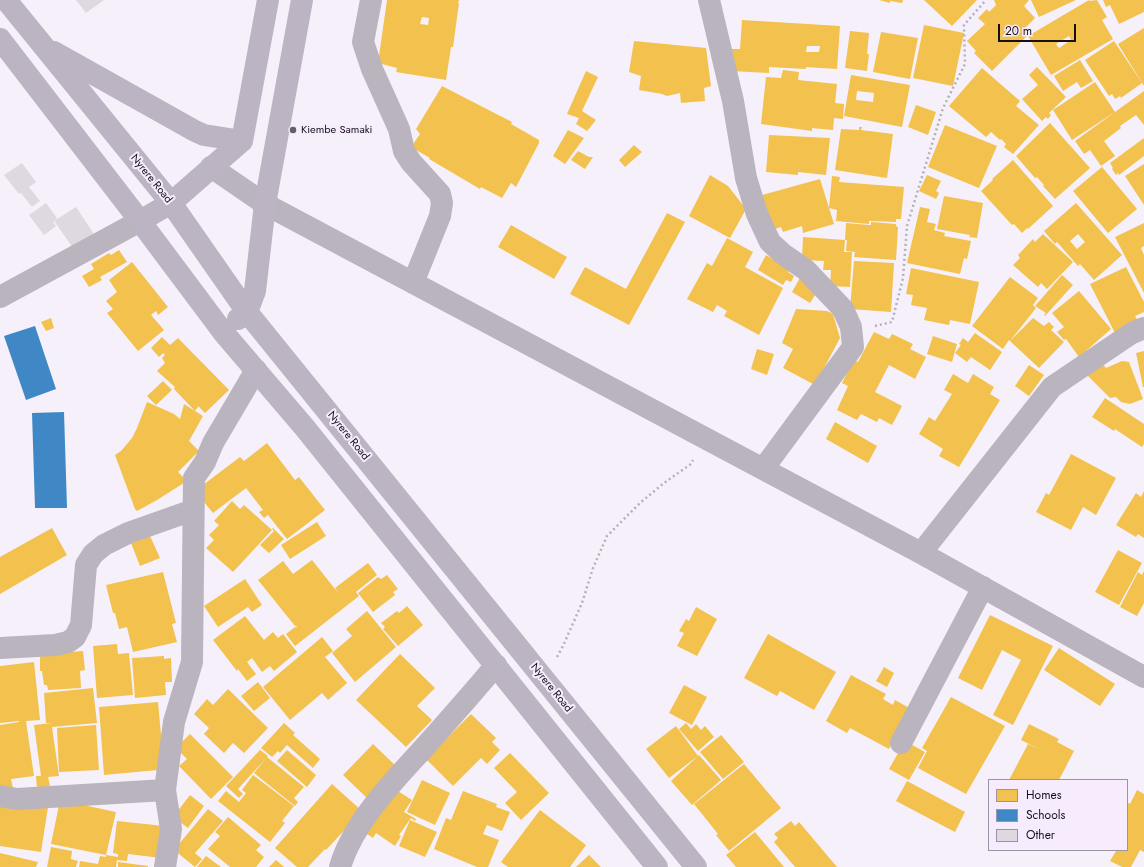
<!DOCTYPE html>
<html>
<head>
<meta charset="utf-8">
<style>
  body { margin:0 }
  #map { position:relative; width:1144px; height:867px; overflow:hidden; background:#f6f0fa; font-family:Jost,sans-serif }
  canvas { display:block }
  .legend { position:absolute; left:988px; top:779px; width:140px; height:72px; box-sizing:border-box; background:#f7ecfe; border:1px solid #9d94a2; margin:0; padding:5px 7px; list-style:none; font-size:12px; color:#161119 }
  .legend li { display:flex; align-items:center; gap:8px; height:20px }
  .legend b { width:20px; border:1px solid #9d94a2 }
  .scale { position:absolute; left:998px; top:24px; width:78px; height:18px; box-sizing:border-box; border:2px solid #161119; border-top:0; padding-left:5px; font-size:12px; line-height:14px; white-space:nowrap; color:#161119; -webkit-text-stroke:3px #f7ecfe; paint-order:stroke }
</style>
</head>
<body>
<div id="map">
<canvas width="1144" height="867"></canvas>
<ul class="legend">
<li><b style="height:11px;background:#f2c14e"></b>Homes</li>
<li><b style="height:11px;background:#3f88c5"></b>Schools</li>
<li><b style="height:11px;background:#ded8e1"></b>Other</li>
</ul>
<div class="scale">20 m</div>
</div>
<script>
const g = document.querySelector('canvas').getContext('2d');
g.lineJoin = 'round';
function fill(path, color) {
  g.fillStyle = color;
  g.fill(path, 'evenodd');
}
function strokePath(path, color, width, dash) {
  g.strokeStyle = color;
  g.lineWidth = width;
  g.lineCap = dash ? 'butt' : 'round';
  g.setLineDash(dash || []);
  g.stroke(path);
}
function drawText(font, color, halo, rows, align = 'center') {
  g.font = font + ' Jost,sans-serif';
  g.lineWidth = 4;
  g.setLineDash([]);
  g.textBaseline = 'middle';
  g.strokeStyle = halo;
  g.fillStyle = color;
  for (const [text, x, y, turn = 0] of rows) {
    g.save();
    g.translate(x, y);
    g.rotate((+turn || 0) * Math.PI / 180);
    g.textAlign = isNaN(turn) ? turn : align;
    if (halo) g.strokeText(text, 0, 0);
    g.fillText(text, 0, 0);
    g.restore();
  }
}
fill(new Path2D(`
  M387,0H459L458,3H459L453,47H451L446,80L396,72L397,68L378,63ZM422,17L429,18L428,25L420,24Z
  M879,0H903L902,3L890,1V3Z
  M924,0H977L952,26Z
  M994,0H1029L1024,6L1035,18L1025,28L1027,31L1025,33L1027,36L992,71L974,53L976,51L967,41L985,24L978,18L987,9L989,12L996,5Z
  M1031,0H1076L1039,17Z
  M1089,0V1L1097,0L1107,17L1102,20L1113,39L1051,75L1028,36ZM1069,36L1071,40L1059,48L1056,44Z
  M1103,0H1144V12L1119,24L1110,5L1106,7Z
  M742,20L840,26L837,69L806,67V69L769,67V73L731,71L730,49H740ZM807,46H820L819,52H806Z
  M924,25L964,33L953,86L913,78Z
  M1144,28V86L1118,44Z
  M850,31L869,33L867,54H869L867,71L845,68Z
  M881,32L918,38L910,79L873,72Z
  M634,41L706,48L711,86L704,88L705,101L681,103L680,93L667,96L662,94L639,90L641,76L629,72Z
  M1114,41L1142,83L1121,98L1120,96L1115,99L1112,94L1109,96L1085,60Z
  M1080,60L1093,81L1081,88L1077,82L1063,91L1054,76Z
  M1037,67L1066,97L1049,113L1051,115L1048,119L1046,117L1042,121L1022,99L1038,85L1029,75Z
  M982,68L1020,101L1016,106L1039,125L1013,154L1004,147L1006,144L1001,139L1000,140L991,132L986,137L949,106Z
  M783,70L799,72L798,80L837,84L835,103L844,104L843,119L834,118L833,130L812,128V131L761,124L766,77L781,78Z
  M586,71L598,77L582,111L596,120L587,131L576,124L579,118L567,114Z
  M851,75L910,85L902,127L844,116ZM857,91L874,93L873,102L856,100Z
  M1095,82L1115,112L1072,140L1053,110Z
  M442,86L512,122L511,124L539,140V143L516,187L511,183L502,198L481,187L480,189L429,159L430,158L411,147L420,134L416,129Z
  M1144,91V125L1136,115L1120,126L1121,128L1104,141L1115,156L1101,166L1090,150L1084,154L1075,141Z
  M916,105L936,112L928,135L908,127Z
  M1050,123L1090,168L1055,199L1043,186L1044,185L1037,177L1035,178L1016,156Z
  M945,125L997,146L979,188L928,167Z
  M859,127H862L861,130L893,134L887,178L835,170L841,129L859,130Z
  M568,130L584,138L565,164L553,156Z
  M769,135L830,138L826,175L798,172V175L766,172Z
  M1144,138V156L1119,175L1118,173L1116,175L1112,169L1113,168L1110,163Z
  M634,145L642,152L625,167L619,160Z
  M578,151L589,157H593L585,169L571,160Z
  M1013,160L1053,206L1028,229L1027,228L1022,233L1014,224L1012,225L981,191L993,180L992,179Z
  M1144,164V205L1125,176Z
  M1102,167L1137,209L1108,233L1073,191Z
  M710,175L728,186L746,209L730,238L689,216Z
  M927,175L941,181L936,191L939,193L936,199L919,191Z
  M832,176L840,177L839,182L904,187L901,219H896V222L869,221V224L836,221L837,210L829,208Z
  M820,179L834,224L803,233L802,226L783,232L781,227L772,230L762,195Z
  M944,196L983,203L977,238L969,237L970,235L937,229Z
  M1076,203L1122,255L1094,280L1080,264L1078,266L1057,242L1055,244L1044,231ZM1078,234L1085,242L1077,249L1070,241Z
  M920,207L930,209L927,222L936,224L934,230L945,233L944,236L971,241L967,259L964,258L960,274L907,263Z
  M667,213L685,222L629,325L570,294L585,267L626,289Z
  M871,222L896,224V226L898,227L896,260L854,257L855,252L846,251L847,240H845L846,223L869,225H871Z
  M1144,223V246L1141,248L1144,255V293L1115,237Z
  M511,225L567,257L554,279L498,247Z
  M1043,234L1073,262L1047,289L1041,283L1038,287L1013,265L1020,258L1018,255L1033,239L1035,242Z
  M803,237L845,240L844,252H852L850,287L830,286L831,270H823L824,261L802,260Z
  M727,238L753,252L745,267L783,288L759,335L724,316L727,311L717,305L713,312L687,299L707,263L712,266Z
  M119,250L127,262L100,277L102,280L89,287L82,276L94,269L91,264L109,253L111,255Z
  M766,255L790,269L788,272L794,276L791,282L786,280L783,285L758,270Z
  M854,261L894,263L891,312L850,309Z
  M132,262L168,307L158,315L156,311L151,315L164,330L138,351L107,313L113,309L106,301L117,292L109,280Z
  M1126,267L1144,302V312L1135,316L1139,322L1115,333L1090,284Z
  M911,268L979,282L970,324L950,320L949,325L924,320L927,308L911,305L913,295L906,294Z
  M1062,275L1073,285L1045,316L1044,315L1046,313L1035,306Z
  M801,276L820,287L810,303L792,292Z
  M1010,277L1038,298L1033,305L1036,308L1010,341L1009,340L1003,349L972,326Z
  M1079,291L1111,329L1079,357L1066,339L1064,340L1057,332L1064,327L1052,313Z
  M796,309L827,311L833,314L840,338L815,385L783,368L793,349L782,343Z
  M51,318L54,328L46,331L41,322Z
  M1033,318L1044,326L1049,322L1054,327L1051,330L1064,342L1039,368L1010,341Z
  M874,332L889,339L892,334L913,344L910,349L926,357L915,379L889,365L875,392L902,406L892,425L879,418L877,422L861,414L857,420L837,410L848,386L842,383L854,360L858,362Z
  M975,333L1002,352L990,370L971,357L967,362L955,353L961,345L959,344L963,338L968,342Z
  M933,336L957,344L952,362L927,354Z
  M162,337L170,345L178,338L229,390L205,413L198,406V407L195,411L174,389L175,387L157,371L165,363L162,358L165,355L163,353L159,357L151,348Z
  M757,349L774,354L767,375L751,369Z
  M1144,351V387H1143L1136,353Z
  M1122,361L1129,362L1143,399L1130,404L1121,402L1116,397L1110,398L1086,374L1102,363L1106,368Z
  M1029,365L1044,375L1029,396L1015,386Z
  M953,374L968,383L973,374L994,387L990,394L1000,400L959,467L939,456L943,449L919,434L929,417L935,421L952,394L944,390Z
  M163,381L172,390L156,405L147,396Z
  M1105,398L1144,424V444L1142,447L1115,429L1114,431L1092,417Z
  M147,402L174,414L180,419L184,404L203,416L189,441L199,451L178,472L187,481L157,500L137,511L135,509L115,455L121,451L132,438L137,428Z
  M835,422L877,446L868,463L826,439Z
  M267,443L295,480L299,477L325,510L287,539L268,515L264,518L259,512L263,510L246,488L213,513L195,491L240,457L244,461Z
  M1071,454L1116,478L1096,515L1083,507L1071,530L1036,512L1046,493L1049,495Z
  M1144,491V538L1138,534L1136,537L1116,525L1136,493L1141,497Z
  M232,501L240,509L244,505L272,530L233,572L206,548L214,540L209,535L219,525L214,521Z
  M317,522L326,536L290,559L281,545Z
  M52,528L67,555L0,594V557Z
  M273,528L284,539L269,553L260,545L274,531L272,529Z
  M150,536L160,558L140,566L131,543Z
  M1118,550L1142,563L1119,605L1095,592Z
  M312,560L339,594L335,588L368,563L377,575L356,592L359,596L295,646L286,634L295,627L297,628L296,626L297,625L295,626L258,580L283,561L293,574Z
  M1144,571V603L1137,616L1120,607L1138,572L1142,575Z
  M163,572L176,623L172,624L177,642L133,652L127,627L119,629L115,613H113L106,585Z
  M387,575L398,589L393,592L395,595L373,612L358,593L378,577L381,579Z
  M245,579L262,605L252,612L248,607L218,627L204,606Z
  M407,606L423,625L398,646L383,629L385,627L381,623L397,611L399,613Z
  M696,607L717,619L697,656L677,646L684,633L679,631L686,619L689,621Z
  M367,611L396,647L355,682L332,653L352,636L346,629Z
  M990,615L1053,646L1013,725L993,715L1021,660L1002,650L982,690L958,678Z
  M245,616L264,640L273,632L278,638L283,634L297,652L274,671L270,666L262,672L252,658L247,662L256,674L247,681L238,669L237,671L213,640Z
  M768,634L836,672L814,710L780,691L777,696L744,678Z
  M322,637L333,651L325,657L347,683L328,700L322,693L290,720L263,687Z
  M117,644L118,654L129,653L133,695L97,698L93,646Z
  M1059,648L1115,684L1100,706L1044,670Z
  M83,651L85,670L80,671L81,688L48,690L47,685H44L42,671H40V654Z
  M400,654L435,688L417,706L432,720L406,747L356,700Z
  M164,656V659L171,658L172,682H165L166,695L135,698L132,658Z
  M34,662L40,720L26,721L34,776L11,779L13,788L0,790V725L19,722V721L0,723V666Z
  M884,667L894,673L887,687L876,681Z
  M851,675L886,694L883,699L893,705L895,700L911,709L889,749L850,728L847,733L826,721Z
  M258,682L270,698L254,711L241,696Z
  M684,685L707,697L692,725L669,713Z
  M93,688L97,723L52,727L59,776L48,777L50,786L37,788L36,776H41L34,725L52,723H46L44,693Z
  M228,689L268,728L244,753L233,743L224,753L204,734L209,728L194,714L207,699L213,705Z
  M951,697L1005,726L966,794L918,768L927,751L922,748Z
  M158,702L164,768L158,770L104,775L99,707Z
  M471,714L496,738L492,742L500,750L487,764L481,758L453,786L426,759Z
  M284,723L295,733L293,735L320,759L313,768L287,745L280,753L278,751L272,757L261,748Z
  M686,723L691,729L696,724L701,730L705,726L714,737L698,751L679,729Z
  M1029,724L1059,739L1057,742L1074,751L1059,780H1009L1028,744L1041,750L1021,740Z
  M96,725L99,770L59,772L57,728Z
  M676,726L698,756L669,778L646,749Z
  M190,734L233,777L211,799L179,766L187,759L176,748Z
  M721,735L744,762L723,779L700,752Z
  M905,741L925,752L909,780L889,769Z
  M373,744L398,768L368,799L343,775Z
  M260,750L268,756L238,789L243,794L239,798L226,786Z
  M287,750L316,775L307,787L277,761Z
  M510,753L549,793L521,820L505,803L517,792L494,768Z
  M699,755L721,780L692,805L671,781Z
  M267,757L304,787L294,798L298,802L295,806L254,773Z
  M744,764L781,808L729,851L716,835L718,834L694,804Z
  M253,775L294,806L282,821L285,823L270,842L218,801L226,791L239,802L246,793L242,790Z
  M422,780L450,793L435,825L407,812Z
  M907,781L965,812L955,832L896,801Z
  M332,784L362,811L326,850L325,849L308,867H297L275,848Z
  M393,788L412,800L404,812L416,819L415,821L411,818L399,835L401,836L395,846L376,833L373,838L364,832Z
  M1137,790L1144,794V852L1140,850L1131,867H1122L1110,861L1116,851L1113,850H1127V802L1130,804Z
  M463,791L497,804L496,807L510,812L502,831L487,825L483,834L499,840L488,867H477L434,849L446,818L451,820Z
  M190,795L204,806L188,828L173,817Z
  M0,800L48,807L41,852L0,846Z
  M60,800L116,812L106,855L51,844Z
  M208,809L223,821L195,853L202,859L195,867L174,850Z
  M540,810L586,845L570,867H508L501,862Z
  M228,817L261,845L256,850L264,857L256,867H230L208,849L220,836L215,832Z
  M410,820L437,832L425,857L399,846Z
  M117,821L164,826L161,858L128,854L127,861L117,860L116,867H79L80,861L98,864L100,856L106,857V855L118,857V854L113,853Z
  M791,821L795,826L799,822L837,867H795L774,842L778,838L774,834Z
  M755,832L784,867H736L726,855Z
  M51,847L72,851L71,859L78,861L76,867H47Z
  M0,853L38,862L36,867H0Z
  M589,855L601,867H576Z
  M206,856L221,867H197Z
  M276,860L284,867H269Z
  M118,862L148,866V867H118Z`), '#f2c14e');
fill(new Path2D(`
  M35,326L56,389L26,400L4,336Z
  M64,412L67,508H35L32,413Z`), '#3f88c5');
fill(new Path2D(`
  M76,0H104L86,13Z
  M22,163L36,182L29,187L40,201L32,207L21,193L19,194L4,175Z
  M46,203L57,218L53,222L56,226L44,235L29,215Z
  M76,207L94,234L73,248L54,221Z`), '#ded8e1');
strokePath(new Path2D(`
  M875,326L892,322L903,278L907,226L943,108L965,64L964,25L986,0
  M557,657L563,646L582,603L593,568L607,536L640,503L664,483L691,464L693,460`), '#b5afb8', 2.5, [2, 3]);
strokePath(new Path2D(`
  M371,0L363,42L372,69L399,129L404,151L411,162L440,194L442,203L440,216L413,283
  M709,0L733,101L746,178L757,214L770,242L783,254L806,270L843,309L851,327L853,347L763,469
  M211,167L265,204L921,553L1144,677
  M0,297L140,221
  M921,553L1052,387L1132,333L1144,328
  M0,648L55,645L68,642L75,637L81,625L86,565L93,554L104,545L128,533L193,510
  M901,743L983,587
  M165,790L171,829L165,867
  M0,796L17,799L165,790L174,722L192,662L194,478L205,462L213,443L256,370
  M340,867C353,823 391,784 422,750C447,722 472,694 496,665`), '#bab4be', 22);
strokePath(new Path2D(`
  M6,0L171,203L247,312L696,867
  M0,39L140,221L223,332L305,428L657,867
  M54,52L195,131L204,135L242,141
  M140,221L171,203L242,141L268,0
  M238,319L247,312L255,291L265,204L302,0`), '#bdb4c3', 22);
for (const [x, y, r, color] of [
  [293,130,4,"#645f68"]
]) {
  const dot = new Path2D();
  dot.arc(x, y, r, 0, 2 * Math.PI);
  g.fillStyle = color;
  g.fill(dot);
  strokePath(dot, '#f7ecfe', 1.5);
}
drawText('11px', '#161119', '#f7ecfe', [
  ["Kiembe Samaki",301,130]
], 'left');
drawText('11px', '#161119', '#f7ecfe', [
  ["Nyrere Road",151,179,51],
  ["Nyrere Road",348,436,51],
  ["Nyrere Road",551,688,51]
]);
</script>
</body>
</html>
